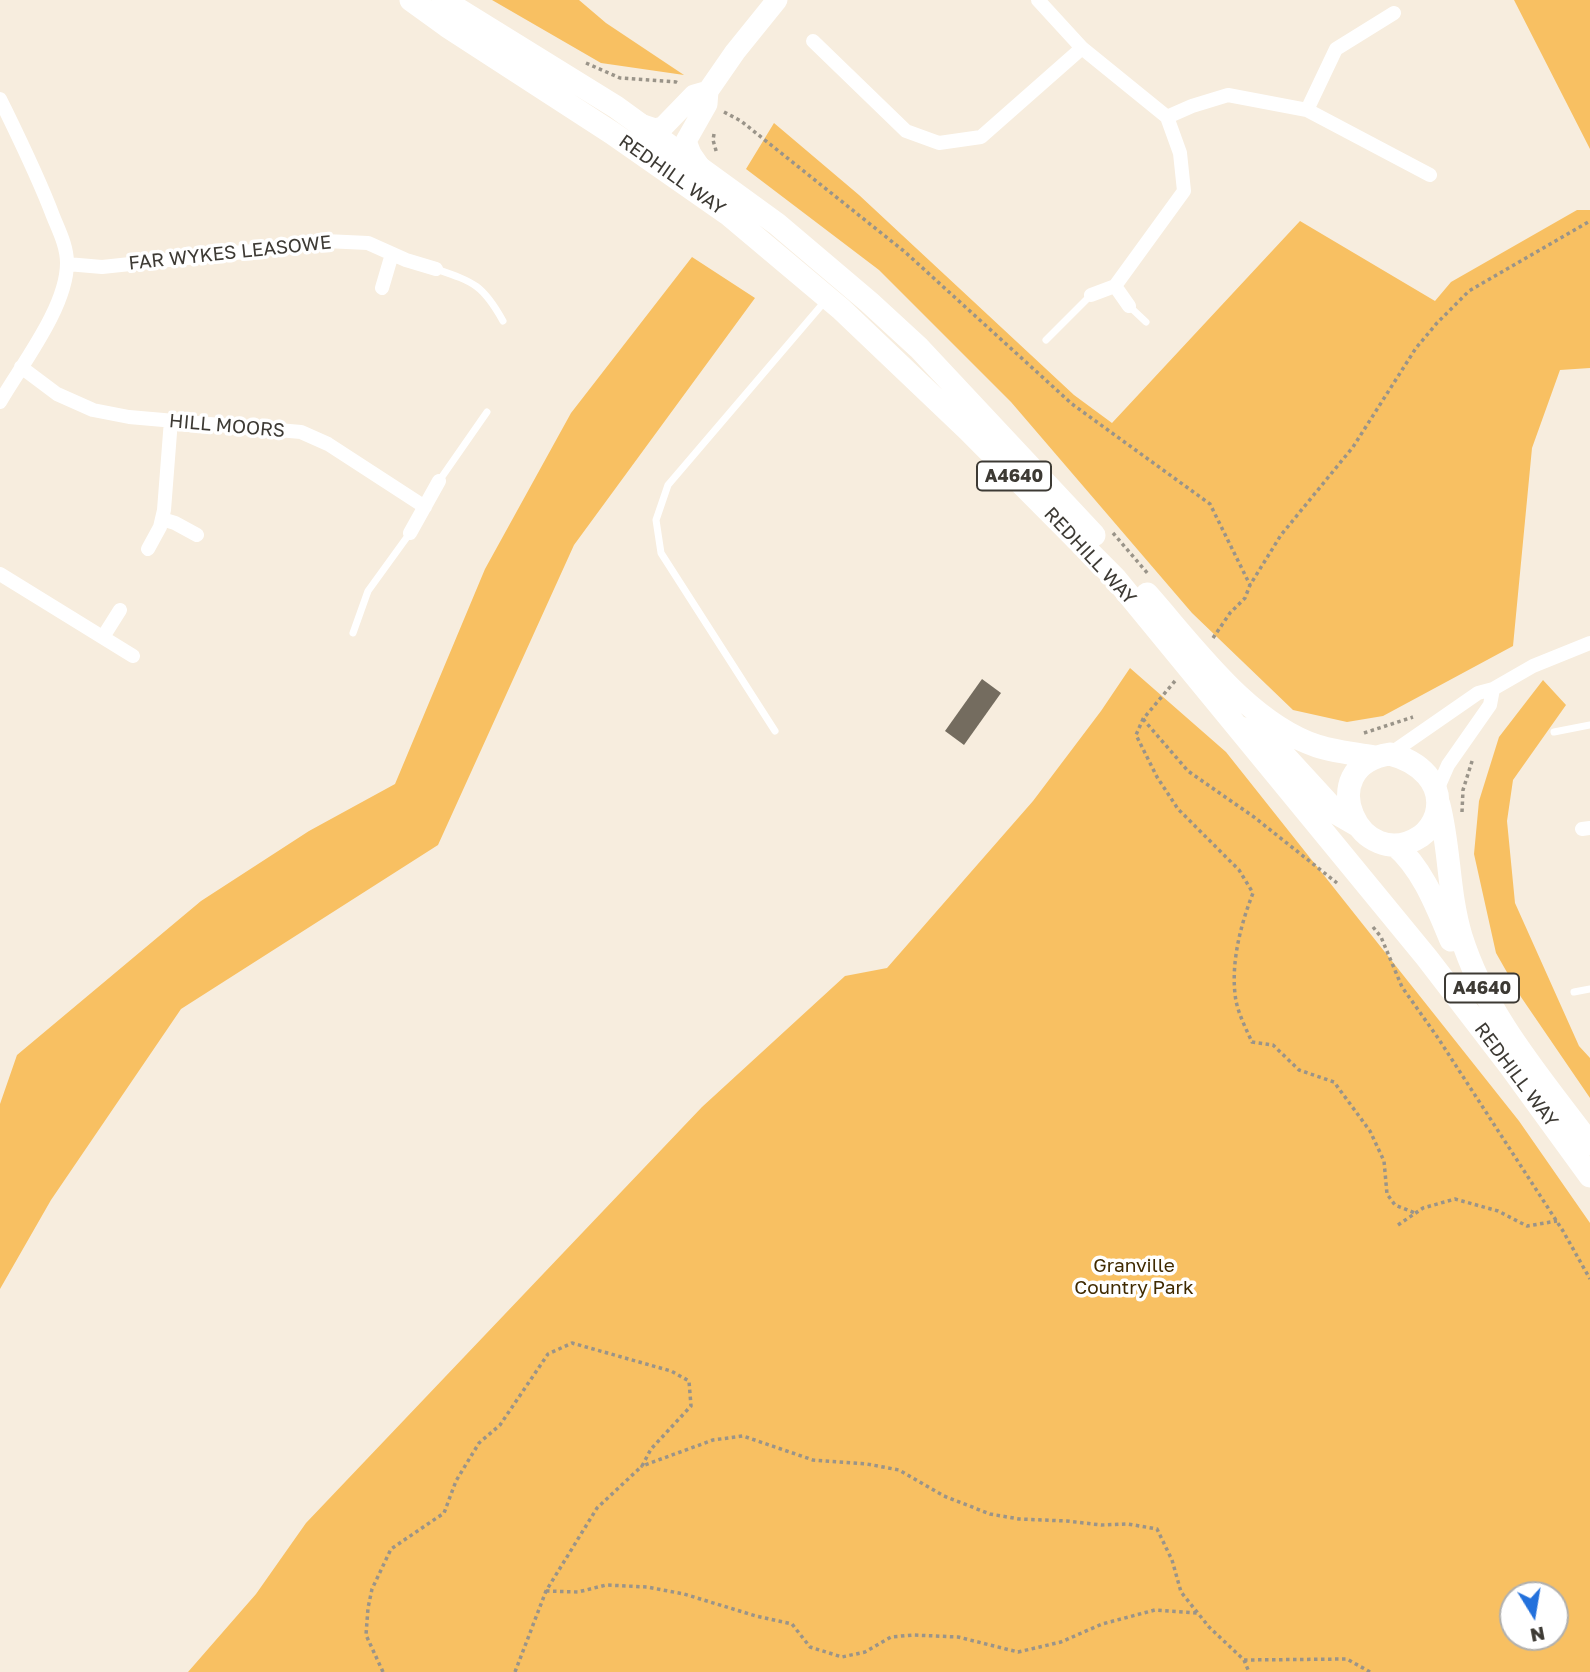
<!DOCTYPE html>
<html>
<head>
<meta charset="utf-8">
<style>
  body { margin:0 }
  #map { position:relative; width:1590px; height:1672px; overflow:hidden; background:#f7edde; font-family:"Golos Text",sans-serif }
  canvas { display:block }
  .north { position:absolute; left:1499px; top:1581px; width:70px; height:70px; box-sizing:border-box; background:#fff; border:2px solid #b1b0ae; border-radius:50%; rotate:169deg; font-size:19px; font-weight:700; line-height:28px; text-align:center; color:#3d3a34 }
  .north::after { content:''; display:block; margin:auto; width:24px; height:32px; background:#2371dc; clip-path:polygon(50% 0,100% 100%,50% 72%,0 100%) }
</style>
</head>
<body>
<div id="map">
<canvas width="1590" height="1672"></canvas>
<div class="north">N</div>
</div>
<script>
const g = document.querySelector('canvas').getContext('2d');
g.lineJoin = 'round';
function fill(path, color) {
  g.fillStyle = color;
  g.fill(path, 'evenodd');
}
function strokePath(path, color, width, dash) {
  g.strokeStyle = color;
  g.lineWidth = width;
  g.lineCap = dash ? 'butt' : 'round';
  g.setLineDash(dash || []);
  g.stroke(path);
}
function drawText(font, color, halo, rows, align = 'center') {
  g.font = font + ' "Golos Text",sans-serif';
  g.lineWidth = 7;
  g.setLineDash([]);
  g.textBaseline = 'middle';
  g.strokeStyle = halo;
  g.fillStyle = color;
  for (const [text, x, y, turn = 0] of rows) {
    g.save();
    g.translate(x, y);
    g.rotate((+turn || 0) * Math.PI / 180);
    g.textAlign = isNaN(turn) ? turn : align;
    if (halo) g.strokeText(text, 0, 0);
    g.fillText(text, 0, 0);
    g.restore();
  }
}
fill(new Path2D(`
  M492,0H579L606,23L684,75L601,63Z
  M1514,0H1590V149Z
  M774,123L859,195L1074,395L1112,423L1300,221L1435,301L1451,282L1577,210H1590V368L1560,370L1532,448L1513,646L1383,716L1347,722L1293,710L1192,613L1011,402L879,270L746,169Z
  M692,257L755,298L574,545L438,845L181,1009L51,1200L0,1289V1104L17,1055L201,901L309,831L395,784L485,569L571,413Z
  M1130,668L1226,752L1519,1121L1590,1223V1672H188L256,1594L306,1523L702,1107L845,976L887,968L1033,801L1101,711ZM1513,1595H1555V1637H1513Z
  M1543,680L1566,705L1513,780L1507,821L1515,903L1579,1046L1590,1058V1098L1521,997L1496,953L1474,854L1479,801L1499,737Z`), '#f8c062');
fill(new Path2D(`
  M982,679L1001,693L964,745L945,731Z`), '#746c5f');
strokePath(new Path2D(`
  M586,63L620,78L676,82L680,84
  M724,112L741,121L905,252L1072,404L1210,504L1250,585
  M714,134L713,140L717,154
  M1113,533L1149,575
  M1213,638L1230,613L1245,598L1250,585L1281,535L1353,447L1416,348L1437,323L1469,291L1590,221
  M1175,681L1143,719L1136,735L1157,777L1178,809L1239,870L1253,893C1240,926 1230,966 1236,1001C1239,1015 1246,1029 1252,1042L1273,1045L1299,1070L1334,1082L1370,1131L1384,1161L1387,1194L1395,1205L1415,1213
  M1143,719L1188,771L1254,817L1337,883
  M1364,733L1413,717
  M1462,812L1463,790L1473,758
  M1373,927L1381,937L1402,987L1438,1038L1563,1231L1590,1279
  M1398,1225L1423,1208L1455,1199L1498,1211L1527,1226L1557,1221
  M546,1591L578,1592L606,1585L647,1587L684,1594L756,1616L792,1624L810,1647L842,1657L865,1652L891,1637L913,1635L958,1637L1018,1652L1061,1642L1102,1624L1155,1610L1198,1613
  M1244,1660L1347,1659L1370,1672
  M383,1672L366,1635L368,1608L372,1589L391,1549L444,1513L456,1481L479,1443L500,1425L548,1354L572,1343L671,1371L689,1381L691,1406L651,1449L642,1466L713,1440L743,1436L813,1460L867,1464L899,1470L944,1496L990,1514L1019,1519L1067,1521L1101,1525L1128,1524L1157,1529L1172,1560L1181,1592L1209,1627L1244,1660L1249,1672
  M515,1672L546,1591L597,1508L642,1466`), '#9a9489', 3.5, [3.5, 3.5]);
strokePath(new Path2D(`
  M436,269C474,282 483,285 503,321
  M1129,306L1146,322
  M1046,340L1091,295
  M439,481L487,412
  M353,633L368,591L410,533
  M775,731L661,553L656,520L668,485L826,300
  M1554,732L1590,725
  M1574,992L1590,989`), '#fff', 7);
strokePath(new Path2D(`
  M1038,0L1082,48L1167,117L1180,153L1184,191L1115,286
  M1394,13L1336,49L1307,110L1430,175
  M813,41L906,131L939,143L981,137L1082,48
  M0,99C19,138 38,176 53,216C59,231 67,246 67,263C67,307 22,364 0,402
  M1167,117L1192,106L1228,95L1307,110
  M67,264L102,267L253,251L325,241L368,243L406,260L436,269
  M382,288L392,254
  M1091,295L1115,286L1129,306
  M21,367L57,394L93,410L129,417L301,432L328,444L425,507
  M162,519L175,523L197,535
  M410,533L439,481
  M148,549L160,527L164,510L171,420
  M0,574L133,656
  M103,637L120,610
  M1390,754L1478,693L1493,689L1533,666L1590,643
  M1437,790L1448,765L1490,705L1493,689
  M1582,829L1590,828`), '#fff', 14);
strokePath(new Path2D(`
  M640,124L655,129L663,127L694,95L708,91
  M700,167L691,154L686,141L707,104L708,91L735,52L777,0`), '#fff', 21);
strokePath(new Path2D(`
  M411,0L447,26L612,133L728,214L841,309L968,430L1115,578L1427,958L1510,1066L1590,1176
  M443,0L616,107L777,224L869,302L919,348L1094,535
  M1147,594C1194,647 1248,723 1317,746C1336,752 1356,754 1375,757
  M1241,728L1271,741L1338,814L1357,825
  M1390,754C1418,761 1445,783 1436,815C1433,824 1428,831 1421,836C1360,877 1310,766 1390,754Z
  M1439,805C1450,848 1448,893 1461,936C1486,1016 1541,1078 1590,1144
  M1395,845C1423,869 1437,907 1451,940`), '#fff', 23);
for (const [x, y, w] of [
  [1014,476,74],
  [1482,988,74]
]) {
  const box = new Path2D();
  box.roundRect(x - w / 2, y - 14.5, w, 29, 5);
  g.fillStyle = '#fff';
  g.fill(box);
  strokePath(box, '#3d3a34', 2);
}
drawText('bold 18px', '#3d3a34', null, [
  ["A4640",1014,476],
  ["A4640",1482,988]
]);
drawText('19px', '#3d3a34', '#fff', [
  ["REDHILL WAY",672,175,35],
  ["FAR WYKES LEASOWE",230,253,-6],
  ["HILL MOORS",227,426,5],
  ["REDHILL WAY",1090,556,47],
  ["REDHILL WAY",1516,1075,53]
]);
drawText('19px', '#402a00', '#fff', [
  ["Granville",1134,1266],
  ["Country Park",1134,1288]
]);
</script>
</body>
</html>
